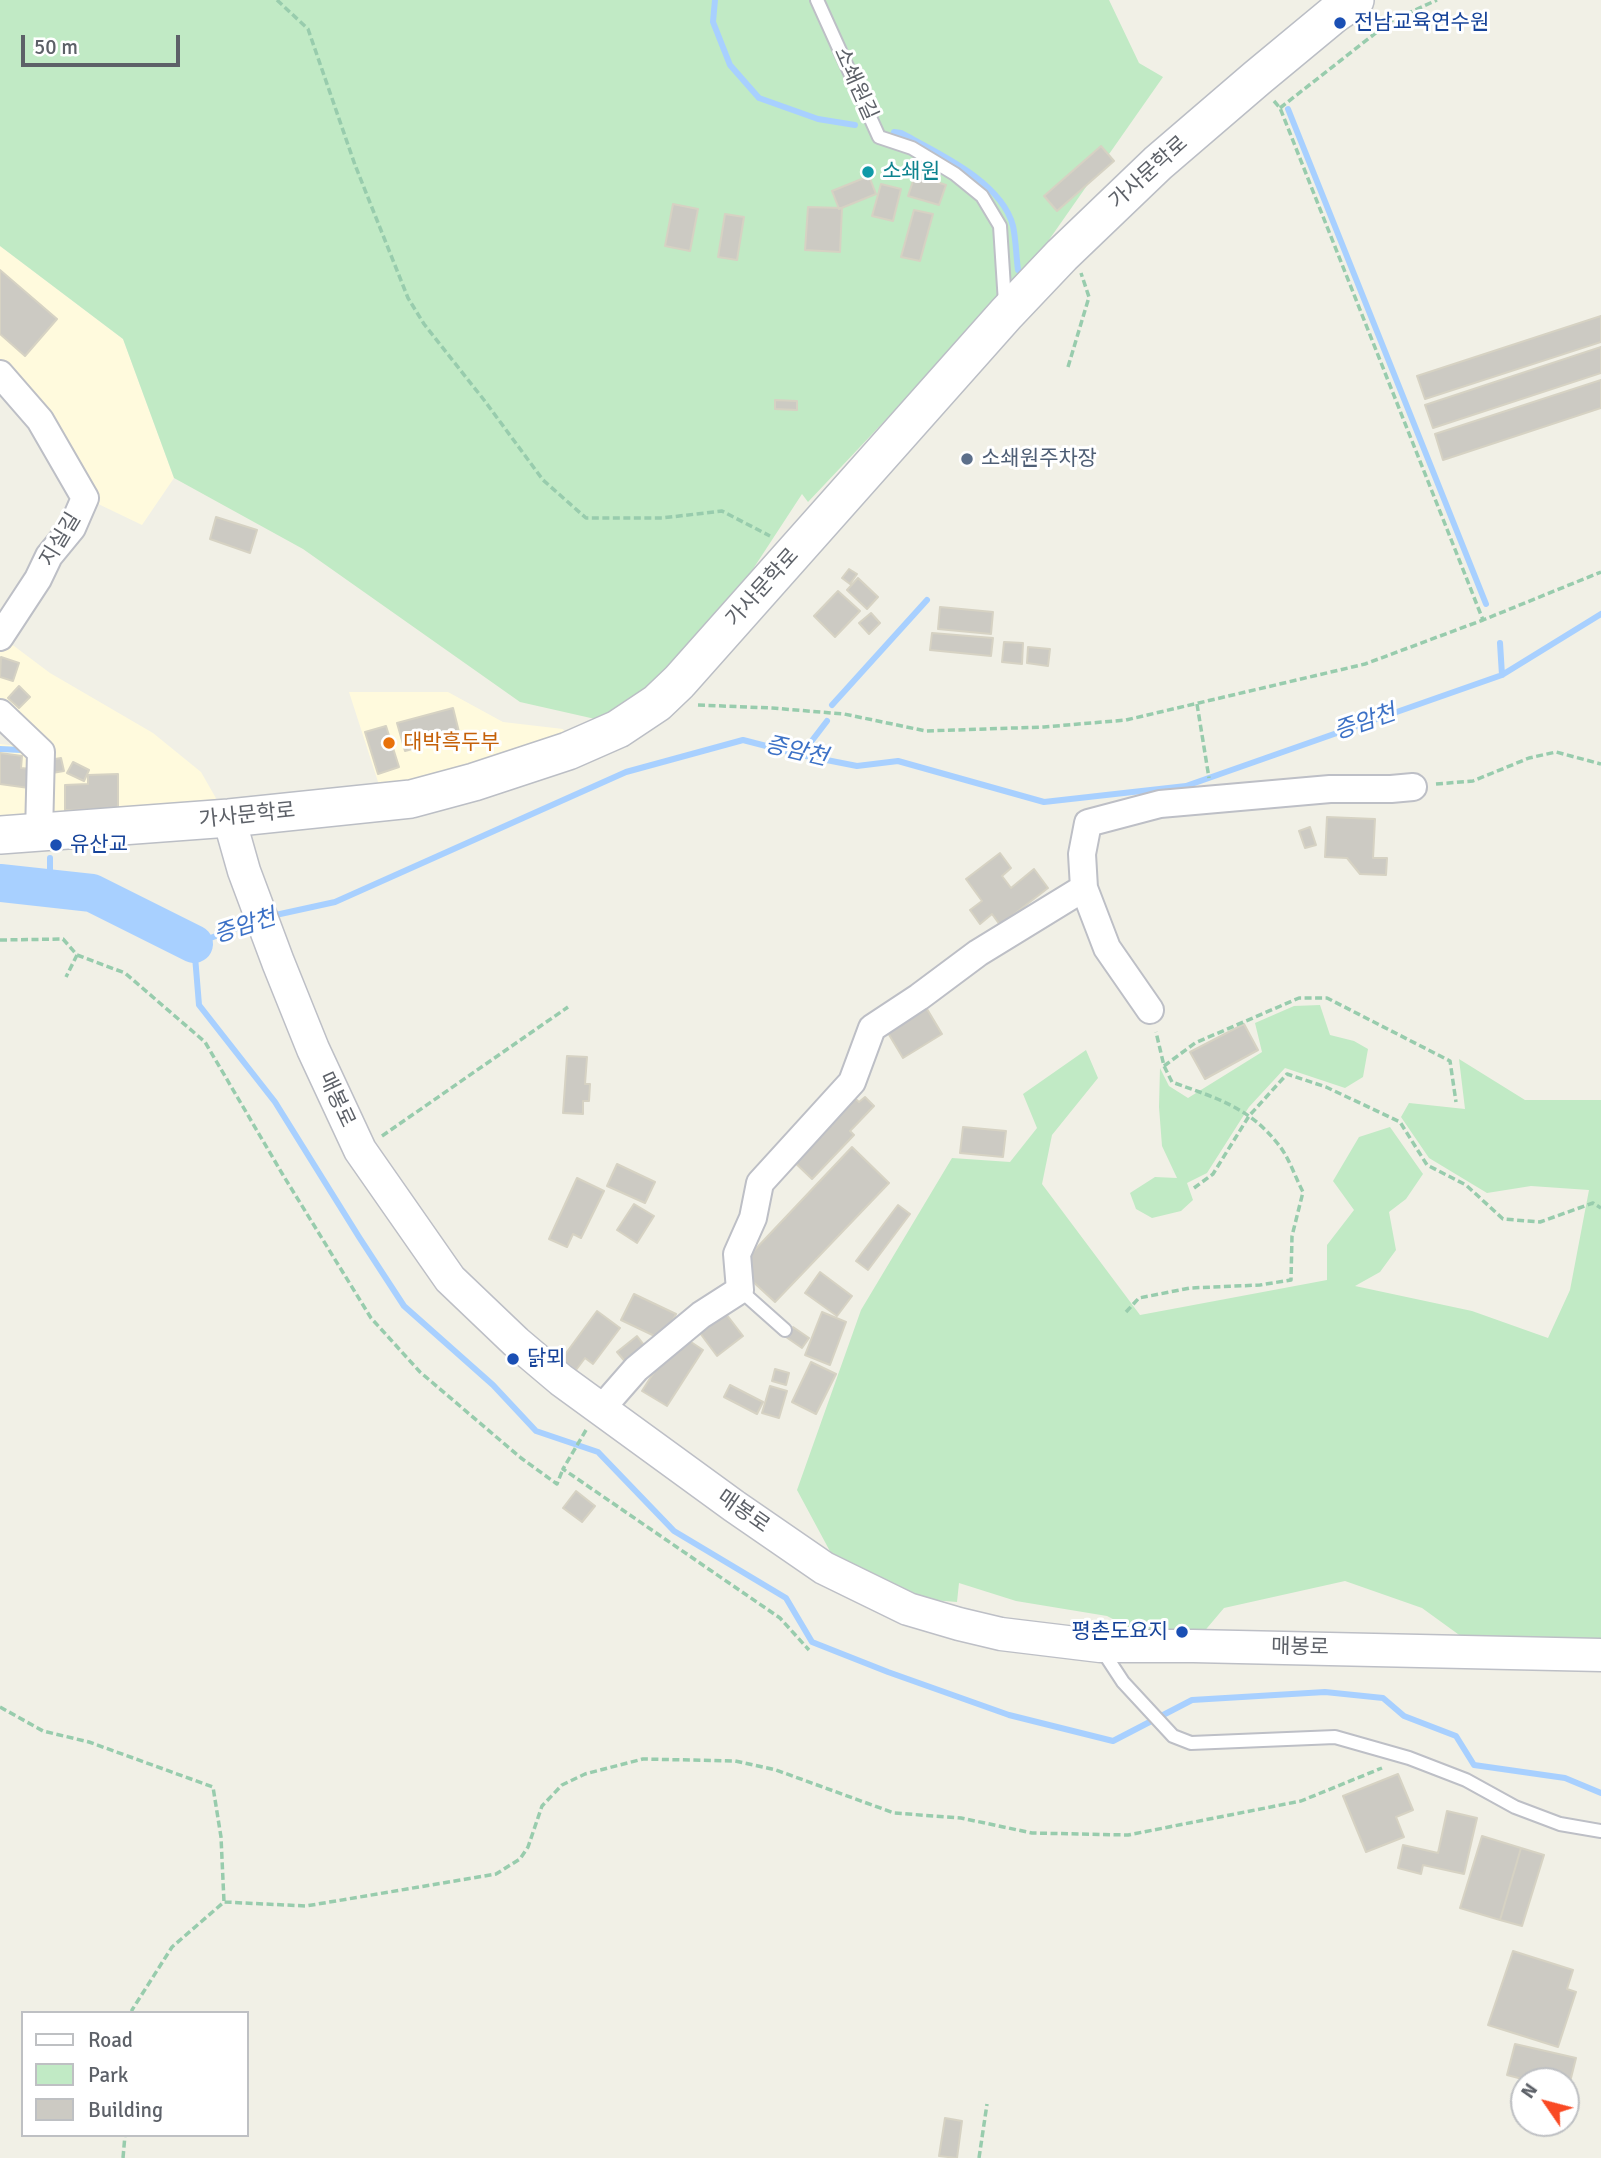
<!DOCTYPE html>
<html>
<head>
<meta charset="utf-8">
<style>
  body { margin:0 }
  #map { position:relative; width:1601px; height:2158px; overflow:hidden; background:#f1f0e6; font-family:Signika,sans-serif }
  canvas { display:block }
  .legend { position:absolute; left:21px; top:2011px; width:228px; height:126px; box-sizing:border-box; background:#fff; border:2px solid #bec0c3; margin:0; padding:9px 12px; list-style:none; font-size:21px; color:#5d6168 }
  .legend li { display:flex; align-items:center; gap:14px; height:35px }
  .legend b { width:35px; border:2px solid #bec0c3 }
  .north { position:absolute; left:1510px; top:2067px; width:70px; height:70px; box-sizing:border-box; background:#fff; border:2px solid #bec0c3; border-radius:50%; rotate:305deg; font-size:19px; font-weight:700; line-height:28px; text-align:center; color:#5d6168 }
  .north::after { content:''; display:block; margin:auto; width:24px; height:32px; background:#f94a24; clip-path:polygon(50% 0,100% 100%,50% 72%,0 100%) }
  .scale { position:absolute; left:21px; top:35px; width:159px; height:32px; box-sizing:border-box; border:4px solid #5d6168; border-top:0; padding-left:9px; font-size:21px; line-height:24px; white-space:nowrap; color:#5d6168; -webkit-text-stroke:5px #fff; paint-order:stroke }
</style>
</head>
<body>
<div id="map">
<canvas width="1601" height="2158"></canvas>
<ul class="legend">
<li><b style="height:9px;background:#fff"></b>Road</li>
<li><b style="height:19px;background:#c1eac5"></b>Park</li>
<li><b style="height:19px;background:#cccac3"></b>Building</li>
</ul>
<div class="north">N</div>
<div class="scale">50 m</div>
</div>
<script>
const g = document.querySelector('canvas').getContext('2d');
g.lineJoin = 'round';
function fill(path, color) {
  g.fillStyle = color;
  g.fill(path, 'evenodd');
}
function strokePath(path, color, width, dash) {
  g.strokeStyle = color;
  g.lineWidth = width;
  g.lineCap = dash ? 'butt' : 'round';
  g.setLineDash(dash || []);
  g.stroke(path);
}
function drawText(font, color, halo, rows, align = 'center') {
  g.font = font + ' Signika,"Noto Sans KR",sans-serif';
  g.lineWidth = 6;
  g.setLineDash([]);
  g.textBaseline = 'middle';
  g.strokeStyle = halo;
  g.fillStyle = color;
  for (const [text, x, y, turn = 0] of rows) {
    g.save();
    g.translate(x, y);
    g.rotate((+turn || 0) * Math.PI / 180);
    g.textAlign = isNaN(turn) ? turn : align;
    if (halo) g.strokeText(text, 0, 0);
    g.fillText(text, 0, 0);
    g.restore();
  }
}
fill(new Path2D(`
  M0,246L123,339L174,478L142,525L92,501L0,363Z
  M6,640L50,673L153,733L201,772L217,800L119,810L49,815L47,751L0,707V652Z
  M349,692H448L503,722L563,729L568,739L380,788Z
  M0,744L18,746L35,761L31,823L0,824Z`), '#fffadd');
fill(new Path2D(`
  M0,0H1109L1139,63L1163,77L1030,267L808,502L802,494L736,595L645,690L604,721L520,702L303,549L174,478L123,339L0,246Z
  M1320,1005L1330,1035L1354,1041L1368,1049L1363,1077L1345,1088L1285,1068L1249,1107L1207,1173L1187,1183L1193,1200L1181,1211L1152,1218L1136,1209L1130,1193L1155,1177L1177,1178L1162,1146L1159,1107L1160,1068L1169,1086L1188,1098L1262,1052L1255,1023L1294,1006Z
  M1086,1050L1098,1078L1052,1135L1042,1184L1140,1315L1327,1280V1245L1354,1210L1333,1181L1359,1137L1390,1127L1423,1174L1406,1199L1389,1212L1396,1250L1380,1272L1355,1286L1472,1311L1548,1338L1570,1290L1589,1190L1531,1186L1487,1193L1429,1158L1401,1117L1409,1103L1465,1109L1459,1059L1525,1100H1601V1640L1462,1637L1422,1608L1345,1581L1224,1608L1202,1634L1138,1632L1107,1616L1016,1601L959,1583L957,1602L919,1599L832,1555L797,1490L861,1310L952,1158L1010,1162L1037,1128L1023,1094Z`), '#c1eac5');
strokePath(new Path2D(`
  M715,0L713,22L730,65L759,98L818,119L855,125
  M1288,109L1486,604
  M894,132L901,133C938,153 1002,182 1013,226C1016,240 1016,255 1018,270
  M1500,643L1502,675
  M832,705L927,600
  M0,749L21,750
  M801,755L827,721
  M50,858V888
  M271,916L335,902L626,772L743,740L801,755L857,766L898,761L1044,802L1186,786L1502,675L1601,614
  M254,922L194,944L199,1005L275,1102L359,1237L404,1306L493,1385L536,1431L598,1452L674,1531L786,1598L812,1642L888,1672L1009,1715L1113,1741L1192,1700L1325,1692L1383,1698L1404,1716L1456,1736L1474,1765L1565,1778L1601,1793`), '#a8d0ff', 6);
strokePath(new Path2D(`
  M0,883L92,893L194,944`), '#a8d0ff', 38);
const building = new Path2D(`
  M1101,146L1114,161L1057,211L1044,196Z
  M915,175L946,185L939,205L908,196Z
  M869,176L876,194L839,209L832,191Z
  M881,184L901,189L893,221L872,216Z
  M673,204L698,209L690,251L665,246Z
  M808,207L842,208L840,252L805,250Z
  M914,210L933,214L920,261L901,257Z
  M725,214L744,217L737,260L718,257Z
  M0,270L57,319L25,356L0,334Z
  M1601,316V342L1425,399L1417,376Z
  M1601,347V373L1433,428L1425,405Z
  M1601,380V408L1443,460L1435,434Z
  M775,400L797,401V410L775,409Z
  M216,517L257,530L250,553L210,539Z
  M849,569L857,574L850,584L842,578Z
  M858,578L878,597L867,609L847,590Z
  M838,591L860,611L835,637L814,616Z
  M940,607L993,612L991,634L938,629Z
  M871,613L880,623L869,634L859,623Z
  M932,633L993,638L991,656L930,650Z
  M1004,642L1023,643L1022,664L1002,662Z
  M1028,647L1050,649L1048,666L1027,663Z
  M1,657L19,663L13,681L0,677Z
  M19,686L30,697L19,708L8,698Z
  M453,708L460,736L405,751L397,723Z
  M386,726L399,767L378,774L365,732Z
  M0,753L22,756L21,768L31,769L29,788L0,784Z
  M61,758L64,771L52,773L49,760Z
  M73,762L89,770L84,781L67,773Z
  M118,774V809L65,810V785L88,784V775Z
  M1327,817L1375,819L1373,858H1387L1386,875L1360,874L1347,858L1325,857Z
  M1310,827L1316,845L1305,848L1299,831Z
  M1000,853L1011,868L1002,876L1011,888L1034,869L1048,888L1000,925L992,914L980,924L970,910L982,901L966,879Z
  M924,1004L942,1034L903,1058L885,1028Z
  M1244,1024L1258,1050L1205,1079L1190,1052Z
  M567,1056L587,1057L585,1084H590L589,1101H583V1114L563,1113Z
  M849,1093L859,1102L865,1097L874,1106L850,1131L854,1135L812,1179L788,1156Z
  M963,1127L1006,1131L1003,1157L960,1153Z
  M852,1147L889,1183L775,1302L750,1279L748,1257Z
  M617,1164L655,1182L645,1203L607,1186Z
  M577,1178L604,1191L581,1238L573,1234L567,1247L549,1239Z
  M634,1204L654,1216L637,1243L617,1230Z
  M898,1205L910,1214L868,1270L856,1261Z
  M820,1272L852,1296L837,1316L805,1293Z
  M634,1294L676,1314L663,1340L621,1320Z
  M723,1310L743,1336L717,1356L697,1329Z
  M597,1311L620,1328L593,1364L585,1358L576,1370L561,1360Z
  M822,1312L846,1322L830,1365L805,1355Z
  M793,1327L809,1338L802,1348L786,1337Z
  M637,1336L648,1350L628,1365L617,1352Z
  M685,1338L703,1350L667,1406L642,1391L668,1350Z
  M811,1362L836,1374L816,1414L792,1402Z
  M775,1369L789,1373L786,1385L772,1381Z
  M730,1385L763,1402L757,1414L724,1397Z
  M770,1386L787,1391L779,1418L762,1413Z
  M576,1491L595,1506L582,1522L563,1508Z
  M1398,1774L1413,1810L1396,1817L1404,1837L1366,1852L1343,1796Z
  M1447,1811L1477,1818L1464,1874L1423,1865L1421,1874L1398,1868L1403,1845L1438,1853Z
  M1482,1836L1521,1848L1500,1920L1460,1908Z
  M1521,1848L1544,1855L1522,1926L1500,1920Z
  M1513,1951L1573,1970L1567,1989L1576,1992L1558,2047L1488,2025Z
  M1515,2044L1576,2058L1568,2090L1566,2089V2081H1530L1507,2075Z
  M945,2118L962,2121L957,2158L939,2156Z`);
fill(building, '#cccac3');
strokePath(building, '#d6d2c3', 2);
const service = new Path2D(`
  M817,0L879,137L912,148L955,174L982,196L1000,226L1005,303
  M740,1290L785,1330
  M1102,1650L1123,1682L1173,1736L1191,1743L1335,1737L1409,1758L1466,1780L1515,1807L1560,1824L1601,1831`);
const minor = new Path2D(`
  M0,374L40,420L85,498L72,528L49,556L38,579L0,637
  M0,713L41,752L39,834
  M1084,888L1107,948L1150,1010
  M601,1409L636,1369L701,1315L740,1290L737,1254L753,1218L760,1183L852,1082L872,1028L919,997L978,953L1084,888L1082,854L1088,823L1160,804L1330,789H1391L1413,787`);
const tertiary = new Path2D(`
  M229,818L244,871L278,962L313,1049L360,1150L450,1279L516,1342L561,1380L734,1506L824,1568L908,1609L959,1624L1001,1634L1100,1646H1193L1601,1655`);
const secondary = new Path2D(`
  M0,835L229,818L411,799L474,782L568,751L618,729L657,703L679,682L1006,314L1062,255L1158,163L1257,78L1333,15L1355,0`);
strokePath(service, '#bdbfc6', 16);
strokePath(minor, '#bdbfc6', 30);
strokePath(tertiary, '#bdbfc6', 35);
strokePath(secondary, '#bbbec5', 40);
strokePath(new Path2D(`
  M277,0L308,29L355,165L408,298L424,324L484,400L543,480L586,518H662L722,511L770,536
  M1274,101L1280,108L1483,620L1601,572
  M1280,108L1391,21L1437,0
  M1068,367L1089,297L1081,273
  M1197,704L1209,778
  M698,705L772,708L844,714L926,731L1044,727L1126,720L1365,664L1483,620
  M1436,784L1473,781L1529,758L1556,752L1601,764
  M0,940L63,939L77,955L66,977
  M77,955L125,973L205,1042L283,1175L371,1318L420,1372L521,1458L557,1484L563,1469
  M1164,1066L1195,1043L1299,998H1327L1450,1061L1456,1102
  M382,1136L568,1007
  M1194,1188L1213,1174L1249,1116L1287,1074L1326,1087L1400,1122L1427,1165L1466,1185L1503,1219L1540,1222L1593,1203L1601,1208
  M1126,1312L1139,1298L1190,1288L1260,1285L1291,1280L1292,1236L1303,1192C1295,1177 1289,1157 1278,1144C1248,1106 1215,1098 1172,1082L1164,1066L1156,1032
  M586,1430L563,1469L780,1618L809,1650
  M0,1707L43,1731L89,1742L213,1787L221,1837L224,1902
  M132,2013V2010L172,1947L224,1902L306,1906L496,1874L520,1859L528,1847L542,1806L562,1785L585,1774L643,1759L735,1761L776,1770L894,1813L961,1818L1032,1833L1128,1835L1301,1801L1382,1768
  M123,2158L125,2135
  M979,2158L987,2104`), '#98ccad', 3.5, [7, 3.5]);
strokePath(service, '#fff', 12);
strokePath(minor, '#fff', 26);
strokePath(tertiary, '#fff', 32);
strokePath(secondary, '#fff', 37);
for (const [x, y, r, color] of [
  [1340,23,7,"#1a4fb4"],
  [868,172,7,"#0f9aa8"],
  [967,459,7,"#5c6f8a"],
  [389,743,7,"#e8710a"],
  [56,845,7,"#1a4fb4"],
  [513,1359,7,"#1a4fb4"],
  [1182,1632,7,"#1a4fb4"]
]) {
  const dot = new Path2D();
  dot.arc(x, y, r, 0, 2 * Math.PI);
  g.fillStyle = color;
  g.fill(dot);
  strokePath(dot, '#fff', 2.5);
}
drawText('21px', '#164399', '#fff', [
  ["전남교육연수원",1354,23],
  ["유산교",70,845],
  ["닭뫼",527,1359],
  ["평촌도요지",1168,1632,"right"]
], 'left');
drawText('21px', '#5d6168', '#fff', [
  ["소쇄원길",855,84,66],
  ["가사문학로",1149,173,-42],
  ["지실길",61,540,-59],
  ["가사문학로",763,588,-48],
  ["가사문학로",247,816,-6],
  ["매봉로",336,1100,65],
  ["매봉로",743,1512,35],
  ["매봉로",1300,1648,1]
]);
drawText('21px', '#0d838f', '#fff', [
  ["소쇄원",882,172]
], 'left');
drawText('21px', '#4e5e75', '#fff', [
  ["소쇄원주차장",981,459]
], 'left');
drawText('21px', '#c56008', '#fff', [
  ["대박흑두부",403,743]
], 'left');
drawText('italic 23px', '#3c71c6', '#fff', [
  ["증암천",1365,723,-19],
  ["증암천",796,752,13],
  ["증암천",245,927,-18]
]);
</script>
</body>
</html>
